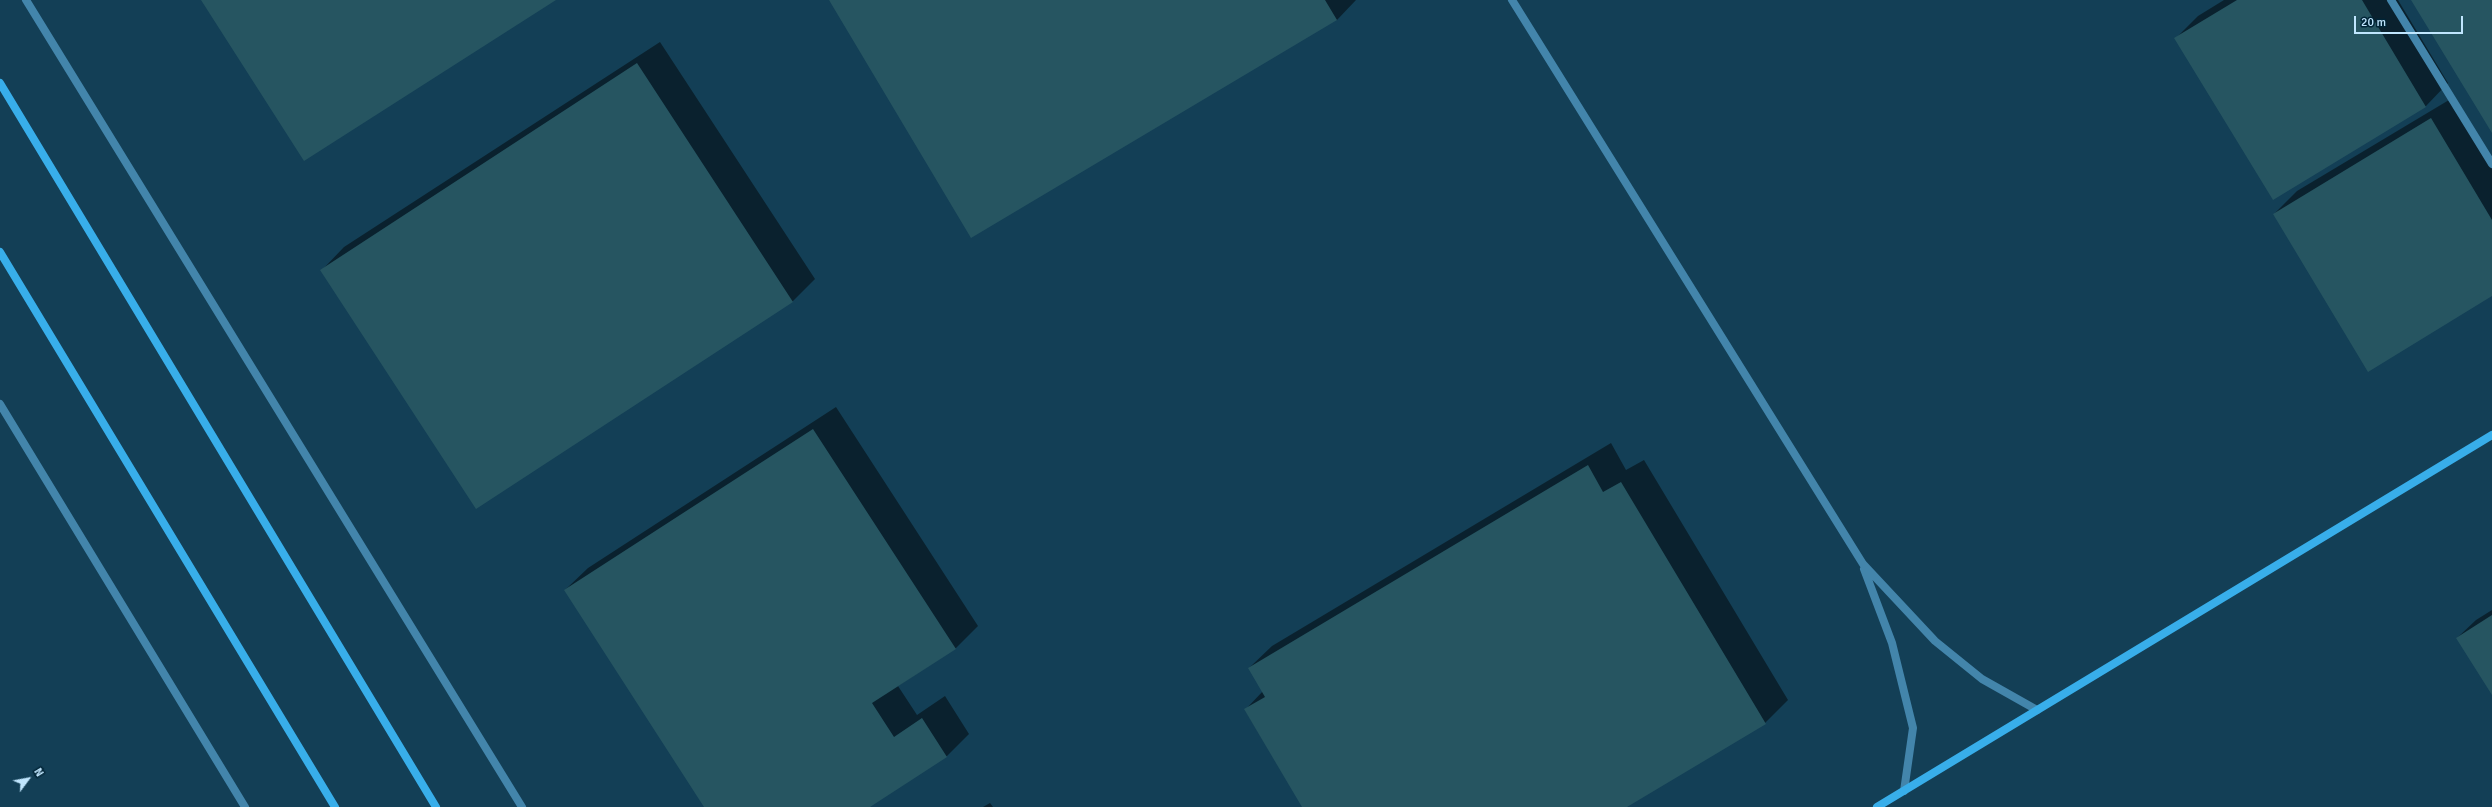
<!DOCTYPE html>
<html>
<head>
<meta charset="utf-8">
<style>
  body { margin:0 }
  #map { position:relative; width:2492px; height:807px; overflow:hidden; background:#133f56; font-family:Signika,sans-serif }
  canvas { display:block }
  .north { position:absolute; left:8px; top:759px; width:40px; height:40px; -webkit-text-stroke:3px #012537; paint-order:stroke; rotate:58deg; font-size:11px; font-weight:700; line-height:16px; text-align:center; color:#c0e6fe }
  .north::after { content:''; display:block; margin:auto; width:14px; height:18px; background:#c0e6fe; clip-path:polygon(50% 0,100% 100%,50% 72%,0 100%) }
  .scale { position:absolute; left:2354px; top:16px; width:109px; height:18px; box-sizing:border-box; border:2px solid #c0e6fe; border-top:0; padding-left:5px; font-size:12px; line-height:14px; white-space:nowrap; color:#c0e6fe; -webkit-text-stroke:3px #012537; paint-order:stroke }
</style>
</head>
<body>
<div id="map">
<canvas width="2492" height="807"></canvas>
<div class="north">N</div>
<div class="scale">20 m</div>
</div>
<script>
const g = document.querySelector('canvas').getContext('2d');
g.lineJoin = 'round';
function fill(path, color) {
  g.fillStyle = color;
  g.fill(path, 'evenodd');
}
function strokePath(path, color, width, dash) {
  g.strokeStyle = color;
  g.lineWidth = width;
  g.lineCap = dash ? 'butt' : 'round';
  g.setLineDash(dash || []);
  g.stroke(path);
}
fill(new Path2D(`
  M830,0H1356L1337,20Z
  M2224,0H2398L2448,83L2426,106L2273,199L2176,38L2198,16Z
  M660,42L815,279L792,302L322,270L344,247Z
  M2454,97L2492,160V295L2274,214L2297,191Z
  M836,407L978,626L956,648L898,686L917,715L945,696L969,734L947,756L868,807H706L565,590L588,568Z
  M1611,443L1626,470L1644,460L1788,700L1765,723L1625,807H1303L1245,710L1263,691L1249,668L1272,646Z
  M2492,610V693L2457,638L2476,620Z
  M990,803L993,807H983Z`), '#0007');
fill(new Path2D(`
  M201,0H556L304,161Z
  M829,0H1325L1337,20L971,238Z
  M2237,0H2362L2426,107L2273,200L2174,38Z
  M2411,0H2492V133Z
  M637,63L793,302L476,509L320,270Z
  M2431,118L2492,220V296L2368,372L2273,214Z
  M813,429L956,649L872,703L894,737L922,718L947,757L870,807H704L564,590Z
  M1588,465L1603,492L1621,482L1766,724L1627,807H1302L1244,709L1265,697L1248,668Z
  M2492,615V695L2456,638Z`), '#265561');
strokePath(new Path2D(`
  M26,0L522,807
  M1512,0L1863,564L1935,641L1982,679L2037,710
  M2391,0L2492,164
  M0,404L245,807
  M1864,569L1892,643L1913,728L1904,791`), '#4385ab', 8);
strokePath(new Path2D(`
  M0,83L436,807
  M0,252L335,807
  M1877,807L2492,435`), '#38aeea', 8);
</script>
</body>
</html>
